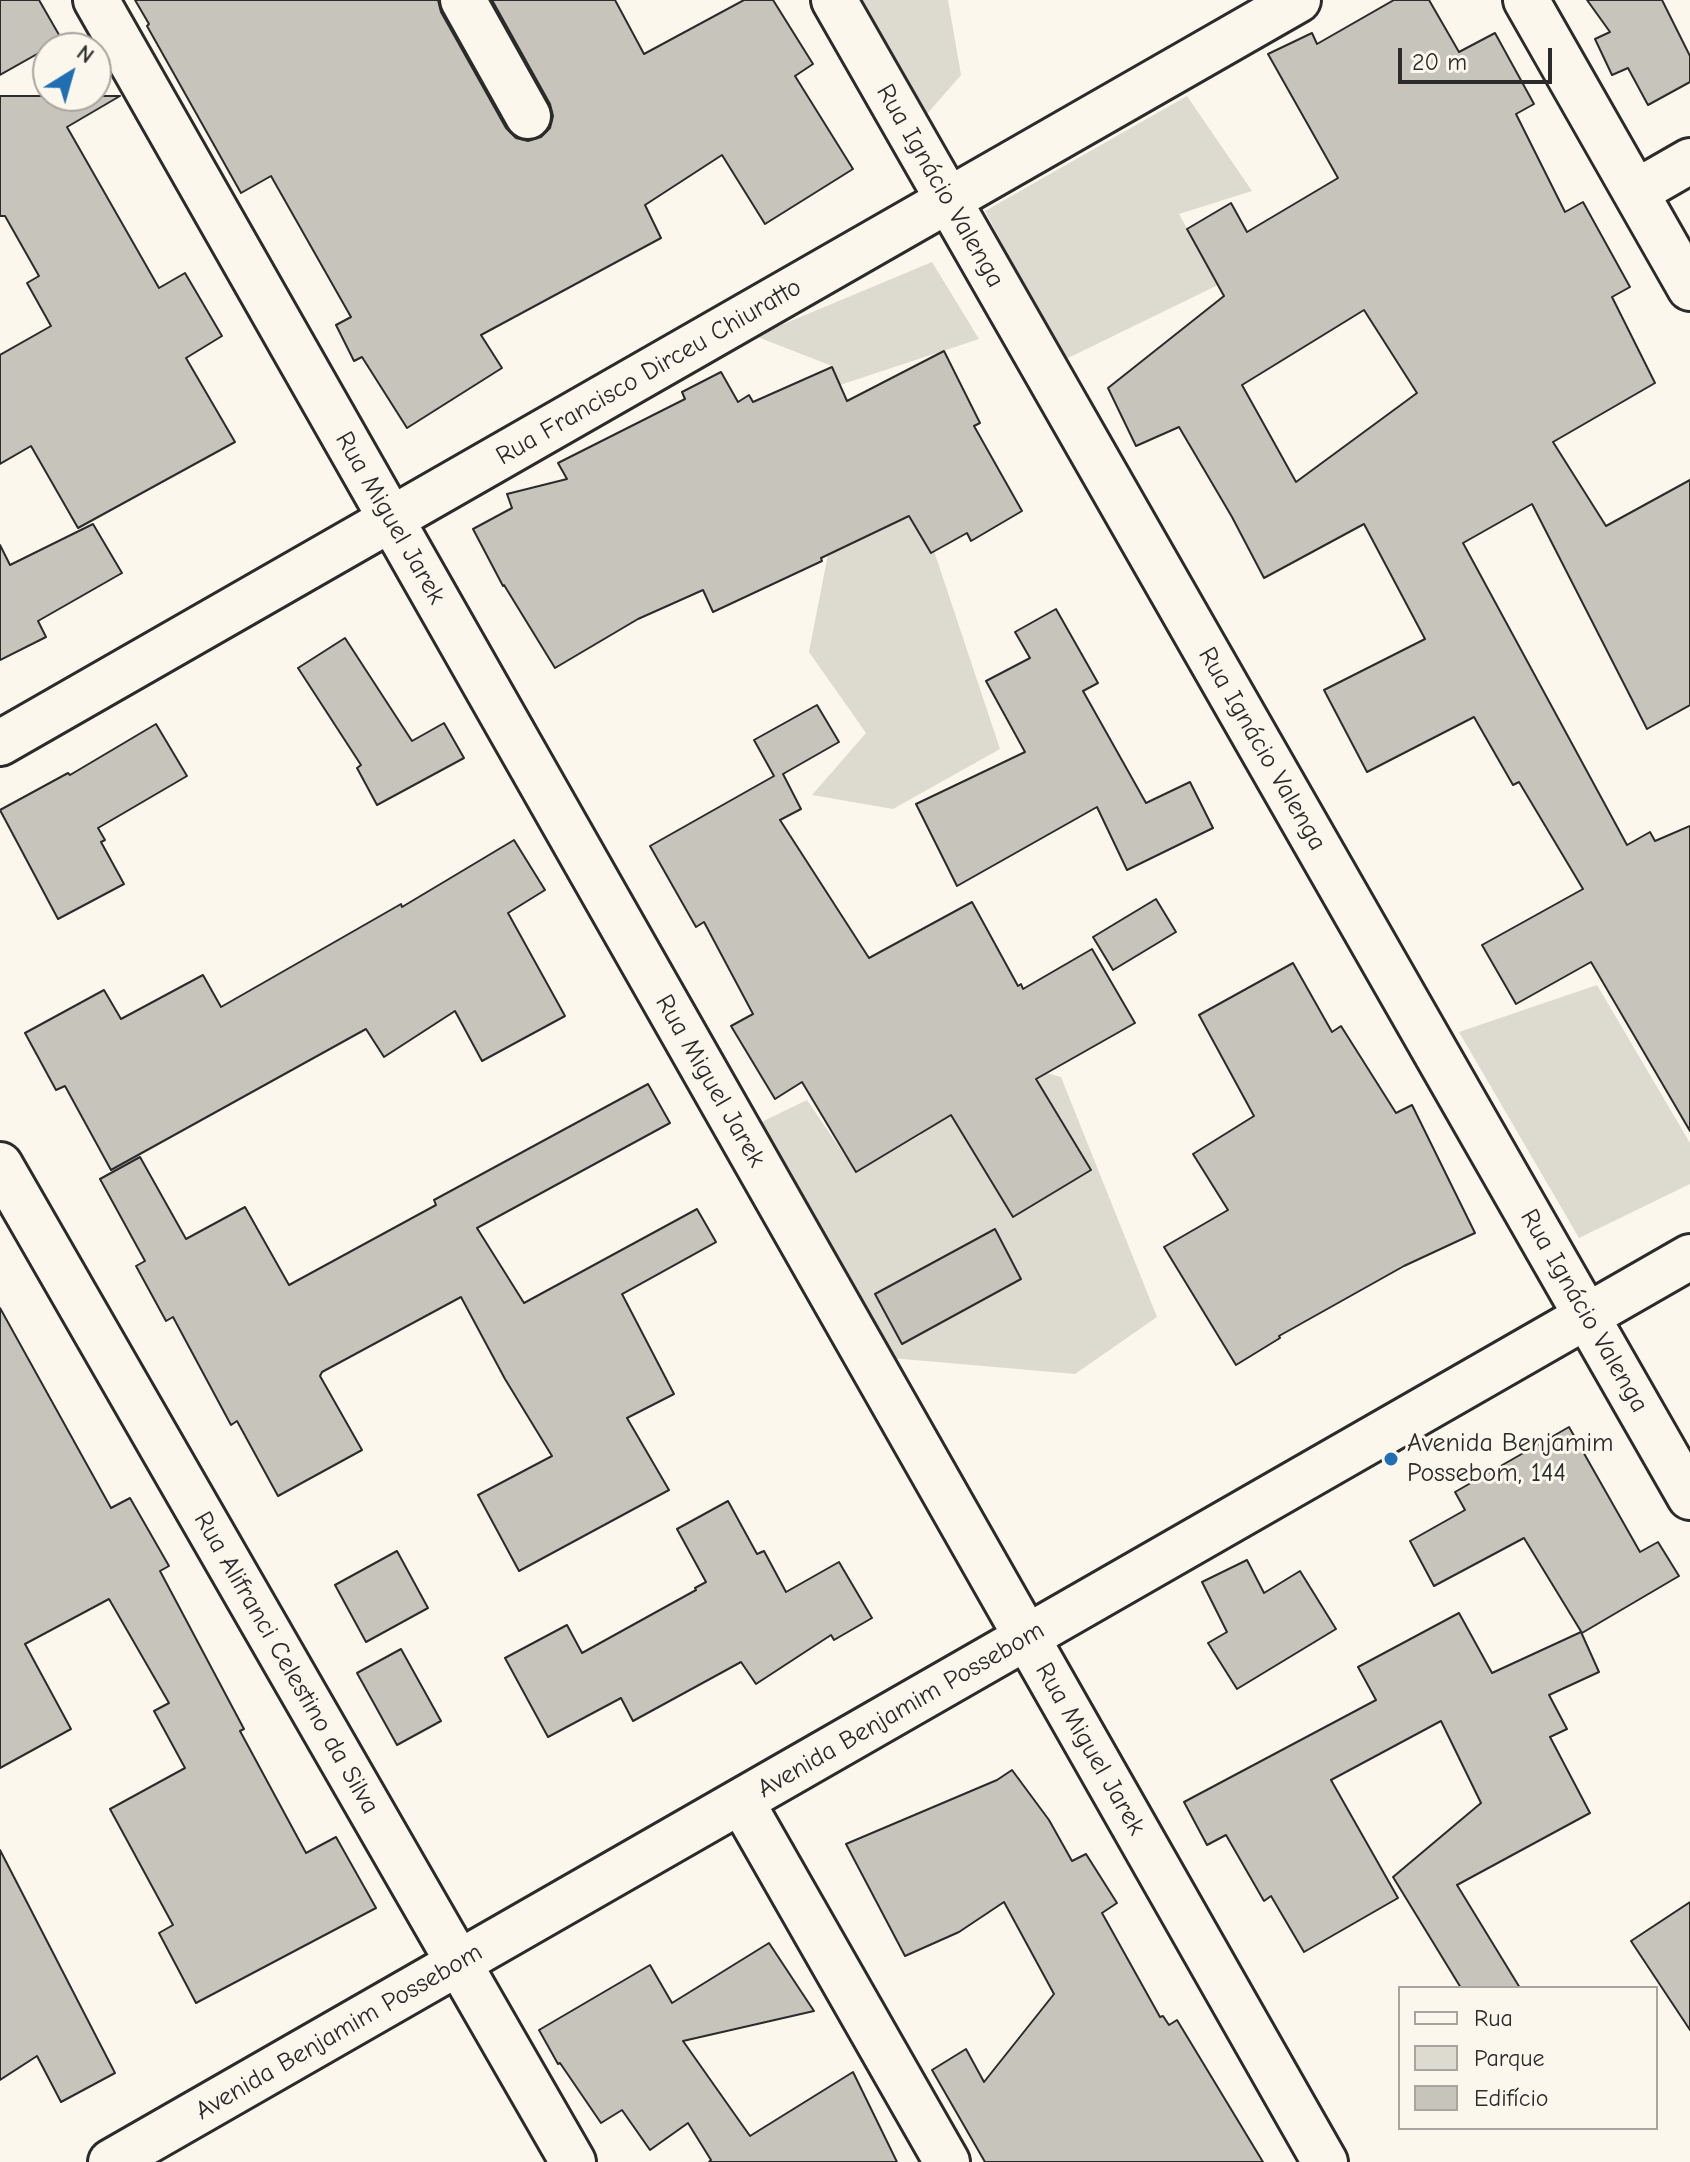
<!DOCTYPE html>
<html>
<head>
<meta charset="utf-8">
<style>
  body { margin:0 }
  #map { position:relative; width:1690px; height:2162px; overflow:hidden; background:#fbf7ec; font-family:"Comic Neue",sans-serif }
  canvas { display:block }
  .legend { position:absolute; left:1398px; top:1986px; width:260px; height:144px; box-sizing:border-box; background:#fbf7ec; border:2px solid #a8a59f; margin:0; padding:10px 14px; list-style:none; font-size:24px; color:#2b2b2b }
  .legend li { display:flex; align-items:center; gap:16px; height:40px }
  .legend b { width:40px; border:2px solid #a8a59f }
  .north { position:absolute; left:32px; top:32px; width:80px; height:80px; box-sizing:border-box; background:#fbf7ec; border:2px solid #a8a59f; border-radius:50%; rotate:37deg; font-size:22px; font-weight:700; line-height:32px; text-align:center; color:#2b2b2b }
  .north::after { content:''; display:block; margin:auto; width:28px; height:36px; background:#1f6fb2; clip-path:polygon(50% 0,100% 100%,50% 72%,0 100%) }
  .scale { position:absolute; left:1398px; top:48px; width:154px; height:36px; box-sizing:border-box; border:4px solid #2b2b2b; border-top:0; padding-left:10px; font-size:24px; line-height:28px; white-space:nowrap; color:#2b2b2b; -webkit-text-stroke:6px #fbf7ec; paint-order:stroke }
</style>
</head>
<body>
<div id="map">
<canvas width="1690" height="2162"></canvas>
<ul class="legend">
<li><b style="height:10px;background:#fbf7ec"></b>Rua</li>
<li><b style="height:22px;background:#dddad0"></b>Parque</li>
<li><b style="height:22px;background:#c7c4bc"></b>Edifício</li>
</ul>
<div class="north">N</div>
<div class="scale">20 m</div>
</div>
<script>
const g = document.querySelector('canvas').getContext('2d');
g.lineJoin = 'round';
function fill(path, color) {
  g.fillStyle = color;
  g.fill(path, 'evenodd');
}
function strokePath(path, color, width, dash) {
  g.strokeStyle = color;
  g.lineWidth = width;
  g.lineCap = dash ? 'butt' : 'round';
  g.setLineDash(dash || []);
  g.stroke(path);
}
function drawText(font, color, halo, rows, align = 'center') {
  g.font = font + ' "Comic Neue",sans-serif';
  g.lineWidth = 6;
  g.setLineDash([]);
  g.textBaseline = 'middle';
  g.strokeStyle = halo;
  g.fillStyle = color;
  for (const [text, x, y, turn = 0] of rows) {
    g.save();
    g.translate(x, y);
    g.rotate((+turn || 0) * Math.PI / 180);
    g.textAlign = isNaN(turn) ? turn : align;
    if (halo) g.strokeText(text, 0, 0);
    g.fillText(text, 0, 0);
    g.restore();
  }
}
fill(new Path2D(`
  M852,0H948L961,75L927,114Z
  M1187,96L1252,191L1179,214L1218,285L1064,360L985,211Z
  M932,262L979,339L840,385L832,366L755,336Z
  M908,473L1000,749L893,809L812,795L866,733L809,652L836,513Z
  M1597,985L1690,1143V1184L1579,1238L1459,1032Z
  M973,1053L1061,1077L1157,1317L1075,1374L880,1357L745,1130L807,1100L856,1172L921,1135L876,1074Z`), '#dddad0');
const building = new Path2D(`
  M0,0H39L62,40L0,75Z
  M135,0H438L441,12L506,128L516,138L528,141L541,137L550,128L553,116L550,104L492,0H615L644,54L744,0H773L813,64L795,76L853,169L765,224L722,155L645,205L661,238L481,335L502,368L407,428L362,357L354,361L336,325L351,317L271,176L241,193L147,26L149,24Z
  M1394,0H1429L1459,52L1495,33L1534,104L1516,114L1565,212L1583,202L1630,287L1612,297L1655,383L1553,442L1606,526L1690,480V705L1647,729L1532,504L1463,543L1627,845L1650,832L1655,841L1690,826V1131L1591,962L1516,1004L1482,945L1583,889L1519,782L1513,785L1474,717L1367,772L1324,690L1425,639L1364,524L1264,578L1232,517L1179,427L1136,446L1108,388L1224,296L1187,229L1231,203L1247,232L1338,178L1268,54L1312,33L1317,44ZM1364,310L1417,393L1296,482L1242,385Z
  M1587,0H1662L1690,56V82L1648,105L1628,68L1612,75L1595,39L1610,32Z
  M0,96H120L67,127L159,288L185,273L222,336L186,358L235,442L78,528L31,446L0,464V355L51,326L27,283L39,276L5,216H0Z
  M944,351L980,423L974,426L1022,511L971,541L967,533L931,553L909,516L821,558L822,561L713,612L703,590L638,619L555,668L504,585L503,586L473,529L512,508L507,494L567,479L558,463L685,399L682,392L721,372L738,402L749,395L753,402L832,367L847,401Z
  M93,524L122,573L38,621L46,637L0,660V545L10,565Z
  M1056,609L1098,683L1083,691L1146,803L1190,782L1213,828L1127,870L1097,807L957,886L916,804L1025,752L986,681L1030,658L1015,632Z
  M345,638L412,741L444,723L464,758L377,805L357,768L361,765L298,668Z
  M817,705L839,742L783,774L801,809L780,820L869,958L972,902L1018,986L1021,984L1023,989L1092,949L1135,1023L1036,1079L1091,1170L1013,1217L951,1115L856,1172L802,1082L775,1099L731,1026L753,1014L704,922L696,927L650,846L774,776L754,740Z
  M156,724L187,776L98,828L105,840L101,842L124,884L58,919L0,810L68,773L70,775Z
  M514,840L545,890L508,913L565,1016L482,1061L455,1011L384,1057L366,1029L111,1170L65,1086L56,1090L25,1033L104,990L121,1019L203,975L221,1007L401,904L402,907Z
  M1156,899L1176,932L1113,970L1093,937Z
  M1293,963L1332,1032L1341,1026L1396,1113L1412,1105L1475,1233L1404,1266L1279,1336L1280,1338L1236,1365L1164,1247L1228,1210L1193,1154L1254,1116L1199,1015Z
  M648,1084L670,1123L477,1228L524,1303L697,1209L716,1242L622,1294L674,1394L627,1418L669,1490L519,1571L478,1495L552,1456L505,1379L461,1297L322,1372L320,1376L362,1450L278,1496L237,1421L231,1425L173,1317L166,1321L136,1266L145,1261L100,1179L140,1157L186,1239L245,1207L289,1285L436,1205L434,1200Z
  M995,1229L1021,1279L902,1344L875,1294Z
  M0,1308L111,1508L130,1498L169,1566L160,1571L244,1729L240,1731L306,1853L336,1837L376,1908L196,2003L159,1933L173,1925L110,1809L185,1768L154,1711L169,1703L109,1599L25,1644L71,1729L0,1768Z
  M1569,1427L1640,1552L1658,1542L1679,1576L1582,1633L1524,1538L1434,1586L1410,1541L1465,1510L1455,1492Z
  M728,1501L757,1554L764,1551L786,1592L839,1562L872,1618L834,1640L831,1635L756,1684L741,1662L633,1721L621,1698L548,1737L505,1658L567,1625L582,1653L696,1590L695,1588L706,1582L677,1529Z
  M397,1551L428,1608L366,1642L335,1585Z
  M1247,1560L1264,1593L1300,1571L1336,1629L1237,1689L1208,1643L1227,1632L1202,1582Z
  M1459,1613L1492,1673L1581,1632L1599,1672L1549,1695L1567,1729L1550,1737L1590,1813L1457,1885L1520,1988H1461L1393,1877L1481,1803L1441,1721L1331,1780L1398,1898L1304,1952L1271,1896L1264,1901L1226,1835L1207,1845L1184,1802L1376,1700L1358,1667Z
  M401,1649L441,1721L397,1745L357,1673Z
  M1012,1770L1049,1820L1072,1861L1086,1854L1117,1903L1102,1913L1160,2017L1163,2016L1169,2025L1177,2020L1263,2162H985L932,2070L966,2049L984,2082L1054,1994L1004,1902L959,1932L905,1956L846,1844L997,1780Z
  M0,1850L115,2073L61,2102L37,2056L0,2080Z
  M1690,1902V2030L1631,1941Z
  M769,1943L814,2011L683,2041L750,2136L853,2072L897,2162H709L711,2160L688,2123L650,2150L622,2110L601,2123L560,2063L558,2064L539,2030L650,1965L672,2003Z`);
fill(building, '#c7c4bc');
strokePath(building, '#2b2b2b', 2);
const minor = new Path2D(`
  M96,0L1325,2162
  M463,0L528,116
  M834,0L1690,1497
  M1526,0L1690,288
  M1636,192L1690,161
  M0,743L1298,0
  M0,1165L573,2162
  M741,1801L947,2162
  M111,2162L1690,1257`);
strokePath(minor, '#2b2b2b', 50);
strokePath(minor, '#fbf7ec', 44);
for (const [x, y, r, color] of [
  [1391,1459,8,"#1f6fb2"]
]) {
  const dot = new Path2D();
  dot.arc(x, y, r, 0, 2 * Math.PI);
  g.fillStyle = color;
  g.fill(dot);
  strokePath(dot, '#fbf7ec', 3);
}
drawText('26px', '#2b2b2b', '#fbf7ec', [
  ["Rua Ignácio Valenga",940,186,60],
  ["Rua Francisco Dirceu Chiuratto",649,372,-30],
  ["Rua Miguel Jarek",390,518,60],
  ["Rua Ignácio Valenga",1262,749,60],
  ["Rua Miguel Jarek",710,1081,60],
  ["Rua Ignácio Valenga",1584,1311,60],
  ["Rua Alifranci Celestino da Silva",286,1663,60],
  ["Avenida Benjamim Possebom",901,1710,-30],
  ["Rua Miguel Jarek",1090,1749,60],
  ["Avenida Benjamim Possebom",339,2032,-30]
]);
drawText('26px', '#2b2b2b', '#fbf7ec', [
  ["Avenida Benjamim",1407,1444],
  ["Possebom, 144",1407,1474]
], 'left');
</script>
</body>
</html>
